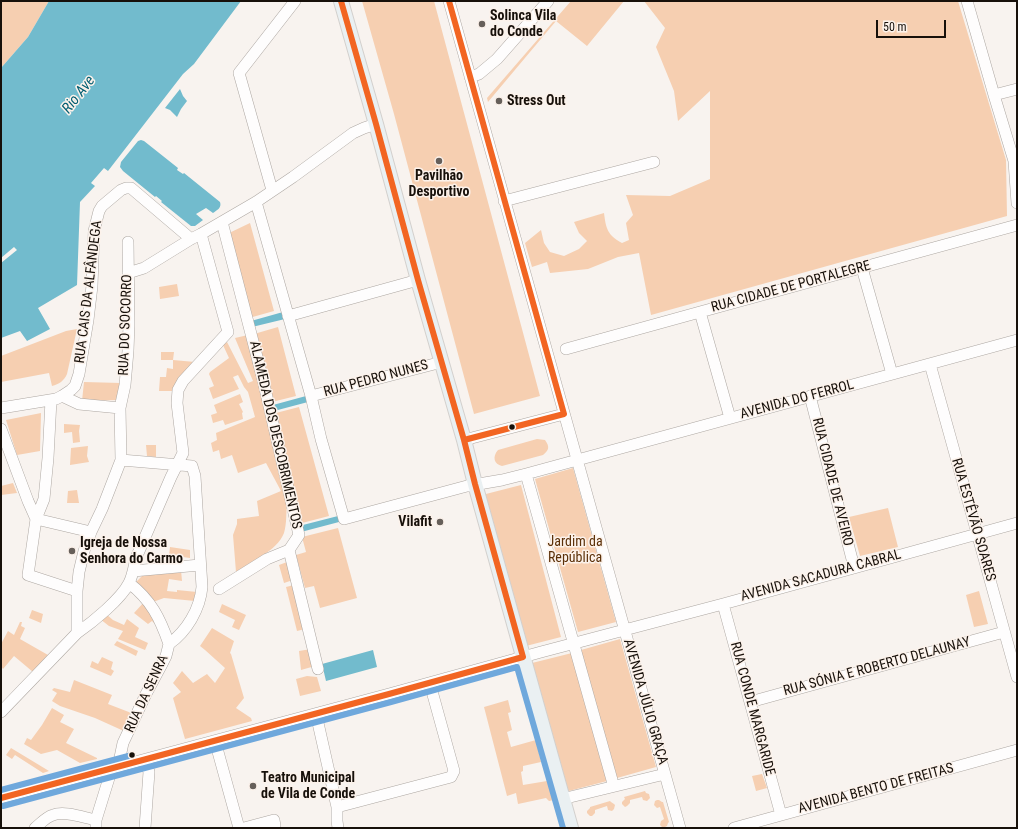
<!DOCTYPE html>
<html>
<head>
<meta charset="utf-8">
<style>
  body { margin:0 }
  #map { position:relative; width:1018px; height:829px; overflow:hidden; background:#f8f3ef; font-family:"Roboto Condensed",sans-serif }
  canvas { display:block }
  .frame { position:absolute; inset:0; border:2px solid #17100a; pointer-events:none }
  .scale { position:absolute; left:876px; top:20px; width:70px; height:18px; box-sizing:border-box; border:2px solid #17100a; border-top:0; padding-left:5px; font-size:12px; line-height:14px; white-space:nowrap; color:#17100a; -webkit-text-stroke:3px #fcf2eb; paint-order:stroke }
</style>
</head>
<body>
<div id="map">
<canvas width="1018" height="829"></canvas>
<div class="frame"></div>
<div class="scale">50 m</div>
</div>
<script>
const g = document.querySelector('canvas').getContext('2d');
g.lineJoin = 'round';
function fill(path, color) {
  g.fillStyle = color;
  g.fill(path, 'evenodd');
}
function strokePath(path, color, width, dash) {
  g.strokeStyle = color;
  g.lineWidth = width;
  g.lineCap = dash ? 'butt' : 'round';
  g.setLineDash(dash || []);
  g.stroke(path);
}
function drawText(font, color, halo, rows, align = 'center') {
  g.font = font + ' "Roboto Condensed",sans-serif';
  g.lineWidth = 3;
  g.setLineDash([]);
  g.textBaseline = 'middle';
  g.strokeStyle = halo;
  g.fillStyle = color;
  for (const [text, x, y, turn = 0] of rows) {
    g.save();
    g.translate(x, y);
    g.rotate((+turn || 0) * Math.PI / 180);
    g.textAlign = isNaN(turn) ? turn : align;
    if (halo) g.strokeText(text, 0, 0);
    g.fillText(text, 0, 0);
    g.restore();
  }
}
fill(new Path2D(`
  M1,1H49L28,37L1,68Z
  M362,1H434L540,396L474,414L394,114Z
  M571,1H624L587,46L556,21L488,102L487,98Z
  M644,1H958L1006,160L1007,216L651,315L639,253L618,257L588,269L550,273L547,262L532,267L525,243L541,230L544,243L550,252L564,256L579,249L587,241L579,233L574,222L604,213C606,228 607,235 622,243L629,240L626,223L633,215L626,195L670,196L710,179V91L678,121L674,91L656,47L665,28Z
  M250,223L274,311L249,318L227,234Z
  M177,284L179,296L160,299L159,287Z
  M278,327L296,396L272,402L254,334Z
  M77,329L67,374C64,381 59,384 52,386L49,373L1,382V356L66,331Z
  M248,335L287,502C286,512 287,523 284,533C277,551 251,562 236,572L233,535L237,524V519L259,516L257,501L281,491L266,463L238,473L232,455L221,459L219,450L213,452L211,443L217,440L216,433L255,417L248,392L244,387L238,375L233,377L239,389L213,399L209,388L214,386L209,374L210,372L229,358L223,345L227,342L248,383L253,381L235,338Z
  M161,352H174L173,360L195,362L173,391H159L160,377H166L167,368L173,369V360H161Z
  M84,382L121,383L118,400L82,401Z
  M240,394L243,402L239,404L243,412L242,413L243,419L225,425L223,420L213,423L211,415L217,413L214,405Z
  M299,407L329,516L302,523L272,414Z
  M41,413L40,451L17,455L6,420Z
  M64,424L80,425L79,431L80,442L73,443L72,432L64,433Z
  M537,439L545,440C550,447 549,450 543,455L502,466C494,464 492,457 498,450Z
  M146,445H156V457L147,456Z
  M88,446L87,456L89,462L70,465L71,448Z
  M573,468L616,622L578,632L535,479Z
  M13,483L17,493L1,495V486Z
  M521,485L561,637L522,647L482,495Z
  M77,490L79,503H67L68,491Z
  M888,508L898,547L860,556L849,517Z
  M338,528L357,598L320,608L314,586L305,588L296,555L306,552L302,537Z
  M170,547L190,550V558L169,555Z
  M287,562L293,580L284,583L279,565Z
  M181,570L182,581L169,579L167,591L177,592V590L197,592L195,601L164,598L153,602L135,583L145,573Z
  M294,585L305,629L297,631L286,587Z
  M979,591L988,624L974,627L966,595Z
  M145,601L155,624L152,621L148,624L134,613Z
  M222,604L246,615L239,630L232,627L235,620L219,612Z
  M32,610L43,614L41,623L29,618Z
  M106,614L113,620L124,625L127,619L139,628L135,637L148,643L145,650L118,639L123,631L109,626L100,619Z
  M20,622H22L21,626L25,628L20,639L48,655L33,672L14,656L3,669L1,666V644L8,631L14,635Z
  M212,628L234,641L230,653L231,654L244,698L236,708L251,718L252,721L185,739L173,698L181,692L173,683L182,671L193,683L207,674L215,683L225,668L205,650L200,646Z
  M620,639L656,767L617,778L581,650Z
  M117,641L138,651L136,656L114,645Z
  M311,649L315,666L301,670L299,651Z
  M572,653L607,781L565,792L532,663Z
  M102,657L113,662L111,669L114,671L111,676L90,667L92,661L98,664Z
  M307,676L317,677L321,691L300,696L296,679Z
  M74,680L112,695L108,704L134,714L126,732L95,718L60,706L52,701L57,693L52,690L54,688L70,692Z
  M508,700L511,712L508,713L512,730L507,732L511,747L536,740L541,762L523,766V771L521,772L523,785L547,781L554,800L549,801L546,798L518,804L516,793L507,796L484,707Z
  M52,708L64,715L60,722L74,729L66,743L97,758V759L80,763L57,750L41,754L24,744L27,738L31,740L42,725Z
  M11,748L49,771L43,773L15,755L12,759L6,755Z
  M762,774L767,788L756,791L752,776Z
  M645,791L646,793L649,794L650,798L647,801L643,800L642,797L630,800V803L627,806L625,807L622,804V802L625,799L624,797Z
  M657,800H659L662,802H663L669,822L668,823L667,826L663,828L660,825L661,821L664,819L660,807L657,808L654,805L655,801Z
  M610,801L611,802L614,804L615,805L614,809L612,811L608,810L607,806L595,810V813L592,816H590L587,813V811L590,808V807Z`), '#f6cfb1');
fill(new Path2D(`
  M49,1H241L194,64L183,74L108,171L104,168L91,183L95,186L80,202L77,285L38,308L50,329L27,341L20,331L1,338V263L17,250L14,247L1,258V68L28,37Z
  M180,89L183,96L187,101L181,109L177,117L170,110L165,108Z
  M141,140L144,141L178,168L177,170L183,174L184,173L220,202C222,208 217,210 213,213L206,208L196,214L203,220L195,226H191L161,202L162,201L156,196L155,197L123,171L120,167L121,162L138,141Z
  M283,312L285,319L252,327L251,321Z
  M306,396L308,402L274,411L273,405Z
  M338,516L339,522L301,532L299,526Z
  M373,650L377,667L326,681L322,664Z`), '#72bbcd');
const minor = new Path2D(`
  M449,1L680,828
  M967,1L994,95L1014,161L1017,203
  M470,77L479,74L497,59L548,1
  M994,95L1017,89
  M272,190L239,73L295,1
  M504,201L654,162
  M256,202L311,396L321,439L344,519L467,486L502,480L526,474L1017,340
  M222,222L263,380L299,535L289,550L318,669
  M862,268L892,374
  M128,273L144,268L191,239L201,234L256,202L293,177L353,133L364,128L376,124
  M700,312L730,418
  M288,316L418,280
  M566,349L700,312L1017,225
  M930,364L1017,677
  M62,396L79,404L120,408
  M311,396L442,362
  M810,396L854,567
  M1,408L56,399L62,396L71,390L75,386L79,374L88,320L92,286L94,231L99,211L102,206L121,190L126,188H131L191,239
  M1,429L28,501L36,519L44,499L48,458L51,400
  M464,440L564,414
  M121,460L192,466L195,476L202,587C200,609 187,631 169,644
  M526,474L612,780
  M133,571L200,565
  M129,583C151,600 160,618 169,644
  M219,589L267,559L289,550
  M77,591L28,575L36,519L91,532
  M723,604L781,815
  M77,633V591L79,572L84,551L91,532L102,509L121,460L120,408L125,385L128,351L129,324L128,242
  M750,702L1004,632
  M1,712L77,633C93,622 121,599 129,583C133,575 134,566 136,558L171,477L183,453L177,403L178,390L183,381L228,332L201,234
  M316,714L337,807V821L338,828
  M215,741L239,828
  M145,760L149,772L145,828
  M118,767L123,743L146,694L161,666L166,656L169,644
  M1,798L389,694L541,652L723,604L1017,523
  M562,799L665,774
  M337,807L451,777L454,771L430,684
  M35,828C40,824 46,817 53,815C64,810 85,818 96,820
  M96,828V820L109,778V769
  M244,828L274,820L275,826
  M734,828L1017,750`);
const major = new Path2D(`
  M341,1L376,124L418,280L464,440L475,484L571,828`);
strokePath(minor, '#ada7a2', 12);
strokePath(major, '#d3d0cd', 16);
strokePath(minor, '#fefdfd', 11);
strokePath(major, '#eaf0f2', 14);
strokePath(new Path2D(`
  M341,1L376,124L418,280L464,440L475,484L523,657
  M449,1L564,414L464,440
  M1,798L389,694L523,657`), '#f26522', 6);
strokePath(new Path2D(`
  M3,806L391,702L517,667L563,828`), '#6fa8dc', 6);
strokePath(new Path2D(`
  M1,790L132,755`), '#6fa8dc', 6);
for (const [x, y, r, color] of [
  [482,24,4,"#665f5a"],
  [499,101,4,"#665f5a"],
  [439,161,4,"#665f5a"],
  [512,427,3.5,"#17100a"],
  [440,522,4,"#665f5a"],
  [72,551,4,"#665f5a"],
  [132,755,3.5,"#17100a"],
  [253,786,4,"#665f5a"]
]) {
  const dot = new Path2D();
  dot.arc(x, y, r, 0, 2 * Math.PI);
  g.fillStyle = color;
  g.fill(dot);
  strokePath(dot, '#fcf2eb', 1.5);
}
drawText('bold 14px', '#17100a', '#fcf2eb', [
  ["Solinca Vila",490,16],
  ["do Conde",490,32],
  ["Stress Out",507,101],
  ["Pavilhão",439,176,"center"],
  ["Desportivo",439,192,"center"],
  ["Vilafit",432,522,"right"],
  ["Igreja de Nossa",80,543],
  ["Senhora do Carmo",80,559],
  ["Teatro Municipal",261,778],
  ["de Vila de Conde",261,794]
], 'left');
drawText('14px', '#17100a', '#fcf2eb', [
  ["RUA CIDADE DE PORTALEGRE",791,287,-15],
  ["RUA CAIS DA ALFÂNDEGA",89,292,-83],
  ["RUA DO SOCORRO",126,325,-88],
  ["RUA PEDRO NUNES",376,379,-15],
  ["AVENIDA DO FERROL",797,400,-15],
  ["ALAMEDA DOS DESCOBRIMENTOS",275,435,77],
  ["RUA CIDADE DE AVEIRO",832,482,76],
  ["RUA ESTÊVÃO SOARES",973,520,74],
  ["AVENIDA SACADURA CABRAL",821,576,-15],
  ["RUA SÓNIA E ROBERTO DELAUNAY",877,667,-15],
  ["RUA DA SENRA",147,694,-65],
  ["AVENIDA JÚLIO GRAÇA",645,702,74],
  ["RUA CONDE MARGARIDE",752,709,75],
  ["AVENIDA BENTO DE FREITAS",876,789,-15]
]);
drawText('14px', '#5b3008', '#fcf2eb', [
  ["Jardim da",575,542],
  ["República",575,558]
]);
drawText('italic 15px', '#045f73', '#fcf2eb', [
  ["Rio Ave",79,95,-52]
]);
</script>
</body>
</html>
